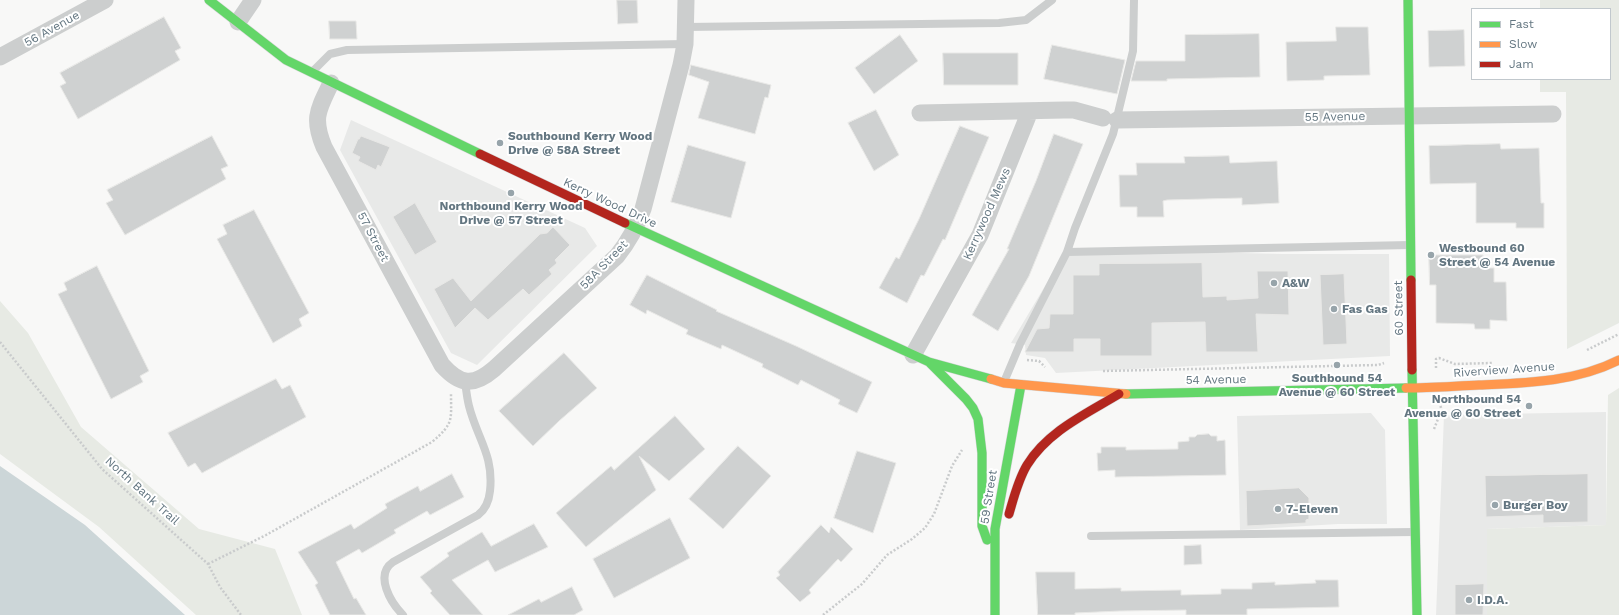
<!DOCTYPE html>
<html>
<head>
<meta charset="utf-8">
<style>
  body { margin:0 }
  #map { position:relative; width:1619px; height:615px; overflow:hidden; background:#f8f8f7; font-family:"Work Sans",sans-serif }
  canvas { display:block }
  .legend { position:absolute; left:1471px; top:8px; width:140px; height:72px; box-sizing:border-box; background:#fff; border:1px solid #c1c8cd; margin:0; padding:5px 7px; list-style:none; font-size:12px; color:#637681 }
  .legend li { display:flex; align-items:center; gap:8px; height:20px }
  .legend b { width:20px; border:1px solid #c1c8cd }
</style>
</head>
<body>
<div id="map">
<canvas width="1619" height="615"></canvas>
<ul class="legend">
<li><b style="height:5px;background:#63d668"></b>Fast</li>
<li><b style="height:5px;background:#ff974d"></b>Slow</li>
<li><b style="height:5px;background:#b3261e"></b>Jam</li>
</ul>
</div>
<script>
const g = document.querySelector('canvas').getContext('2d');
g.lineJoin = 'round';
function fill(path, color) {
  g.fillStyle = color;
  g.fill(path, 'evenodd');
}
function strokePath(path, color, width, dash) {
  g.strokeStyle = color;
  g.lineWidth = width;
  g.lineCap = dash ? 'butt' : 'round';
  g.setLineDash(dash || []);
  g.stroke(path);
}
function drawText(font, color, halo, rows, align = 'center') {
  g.font = font + ' "Work Sans",sans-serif';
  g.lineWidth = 4;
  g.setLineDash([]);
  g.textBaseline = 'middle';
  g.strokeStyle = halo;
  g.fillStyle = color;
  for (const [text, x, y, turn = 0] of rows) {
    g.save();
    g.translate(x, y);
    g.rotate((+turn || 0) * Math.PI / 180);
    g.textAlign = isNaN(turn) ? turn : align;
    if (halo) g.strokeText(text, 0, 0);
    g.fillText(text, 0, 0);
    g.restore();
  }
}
fill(new Path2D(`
  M351,120L585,228L597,246L477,365L451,353L340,150Z
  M1067,249L1283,254H1389L1390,356L1056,373L1045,358L1026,355L1025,345L1011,343Z
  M1606,412V525L1487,529V615H1436L1444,415Z
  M1371,413L1385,430L1387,524H1338L1240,530L1237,416Z`), '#e8e9e8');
fill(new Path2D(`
  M1540,0H1619V323L1567,349L1566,92H1540V79H1610V9H1540Z
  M0,301L28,333L81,427L199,529L275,549L302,615H196L99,527L0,454Z
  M1619,388V615H1487V529L1606,525L1608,395Z`), '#e7eae4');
fill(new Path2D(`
  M0,466L85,525L185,615H0Z`), '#ccd6d8');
const building = new Path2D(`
  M617,0H637L638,23L618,24Z
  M164,17L181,48L175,51L180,60L78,119L60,86L66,83L60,73Z
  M329,21H356L357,39H330Z
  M1336,27H1368L1370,75L1324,76V80L1287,81L1286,42L1336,41Z
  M1464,30L1465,66L1429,67L1428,31Z
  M1259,34L1260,77L1167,79V81H1131L1136,61H1185V35Z
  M900,35L918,61L874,94L855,68Z
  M1052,45L1125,60L1117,94L1044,79Z
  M943,53H1018V85H944Z
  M691,65L771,85L768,98L765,97L755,134L698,118L709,82L689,75Z
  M876,110L899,155L874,171L848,123Z
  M960,126L989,137L945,240L943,239L924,276L921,275L907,303L879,288L896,257L899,259L919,219Z
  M1054,134L1083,144L1029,276L998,331L972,315L1009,249H1007L1036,181Z
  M212,136L228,166L221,169L226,179L125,235L106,203L113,200L107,190Z
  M361,136L390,147L381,167L378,165L376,170L358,161L360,157L352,153L358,139H359Z
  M1500,144L1501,149L1539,148L1541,203H1544V228H1516V223H1476V183L1430,184L1429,146Z
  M688,145L746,162L731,218L671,202Z
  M1229,156L1230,163L1277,161L1279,203L1242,205V198L1167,200L1163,201L1164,217H1137V207H1120L1119,175H1137L1136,163H1185L1184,157Z
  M415,203L437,242L415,255L393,217Z
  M254,210L309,313L299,319L302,326L273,343L217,239L227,234L223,225Z
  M553,227L570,245L555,260L557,263L549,270L552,274L529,295L523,289L488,320L475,308L455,328L434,289L453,278L471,301L540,234L547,233Z
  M1429,255H1483V268H1494V282H1506L1507,321L1490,320V329H1475L1474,324L1436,323V285H1430Z
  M1202,263L1203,297L1227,296V300L1258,298L1257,271H1288L1289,315L1256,314L1258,352H1206L1205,322L1152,323V356H1100V339H1074V352H1025L1037,329L1049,328L1050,314H1073V275H1099V264Z
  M97,266L149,371L140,376L143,382L111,399L58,294L67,290L64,283Z
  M1344,274L1347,344L1323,345L1320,275Z
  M647,275L717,310L716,311L796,346L872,382L857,413L838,404L840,400L801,380L798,385L762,367L763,364L722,345L721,349L686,334L688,330L647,310L646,314L630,305Z
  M564,353L597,388L559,421L533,446L499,411Z
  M276,379L282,389L290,385L306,417L202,473L195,463L188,467L168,433Z
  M675,416L705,449L669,481L639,456L656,490L586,547L556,513L611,466L614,470Z
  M1209,434L1211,436H1217V441L1225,440L1226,475L1115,477V470L1098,471L1097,453H1101V447H1126V450L1178,449V442L1189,441V437H1195L1197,435Z
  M738,446L771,476L723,529L689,499Z
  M857,451L896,463L873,533L834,518Z
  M452,474L464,497L430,515L427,511L394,530L396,533L362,553L359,549L336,562L354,599L356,598L366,615H330L315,585L318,583L298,552L351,524L354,529L387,508L385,504L418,486L420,491Z
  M1588,474V522L1543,523V515L1486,517L1485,476Z
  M1299,488L1309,498V519L1306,520V523L1247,526L1246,491Z
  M670,518L690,558L614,598L593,559Z
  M534,524L548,547L495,572L488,560L452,580L483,615H450L430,593L432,591L420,577L449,556L447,553L482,532L491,546Z
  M821,525L829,533L831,527L853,549L841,562L838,559L809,590L811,593L800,602L776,578L780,575L778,572Z
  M1201,545L1202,564L1184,565V546Z
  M1036,572H1075V589L1114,588H1121V591L1181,590V595L1221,594V589H1252V583L1275,582V585L1316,583L1315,580H1338L1339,607L1247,609V615H1186V610L1120,611L1075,613V615H1038Z
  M1484,584L1483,615H1455V585Z
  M572,587L583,610L574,615H508L539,599L541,602Z`);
fill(building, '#cfd1d1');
strokePath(building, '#e8e8e6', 1);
const fast = new Path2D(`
  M209,0L286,60L480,154
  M1408,0L1411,280
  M625,223L929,362L991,379
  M930,363L966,399L973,408L978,419L982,453V526L987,540
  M1412,370L1417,615
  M1126,394L1406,388
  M995,615V529L1021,385`);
const slow = new Path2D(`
  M991,379L1004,383L1126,394
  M1406,388C1430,388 1455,386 1479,385C1526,383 1576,382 1619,360`);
const jam = new Path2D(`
  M480,154L625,223
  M1411,280L1412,370
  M1009,514C1014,497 1018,480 1027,465C1048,431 1086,414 1119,394`);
strokePath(fast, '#d4d5d6', 10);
strokePath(slow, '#d4d5d6', 10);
strokePath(jam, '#d4d5d6', 10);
strokePath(new Path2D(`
  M0,342L102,469L208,564L220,587L241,615
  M1587,350L1619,334
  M1027,360L1039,361L1045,367
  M1436,368V359L1439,358L1455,364L1492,363
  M1103,371L1378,365L1384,363
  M1434,429L1438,419L1443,413L1440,405
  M208,564L266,535L432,442C454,423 451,421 451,393
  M823,615L862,584L887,555L912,539L925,528L934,514L952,466L962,450`), '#c9cbcc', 2.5, [2, 2]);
strokePath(new Path2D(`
  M686,27L999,23L1026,20L1052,0
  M313,71L330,54L347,50L685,44
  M1067,252L1410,245
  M1004,382L1020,344L1067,252L1075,228L1113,134L1133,51L1134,0
  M1091,536L1414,532
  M403,615C391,603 374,575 393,562L478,515C486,509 489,501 490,491C494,455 477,438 469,406C467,398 466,389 465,381`), '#cccece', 8);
strokePath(new Path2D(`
  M238,22L253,0
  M0,57L105,0
  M331,83C318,110 312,118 324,147L442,365C460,385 473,387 494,369L617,256C629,241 637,226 643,209L681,65L685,44L686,0
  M920,113L1064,110H1074L1103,118
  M1117,120L1553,114
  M913,355L980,235L1030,111`), '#cccece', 17);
strokePath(fast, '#63d668', 9);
strokePath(slow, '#ff974d', 9);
strokePath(jam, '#b3261e', 9);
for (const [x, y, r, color] of [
  [500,143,4,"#97a4aa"],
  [511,193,4,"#97a4aa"],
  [1431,255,4,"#97a4aa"],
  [1274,283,4,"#97a4aa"],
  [1334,309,4,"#97a4aa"],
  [1337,365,4,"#97a4aa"],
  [1529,406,4,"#97a4aa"],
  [1495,505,4,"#97a4aa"],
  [1278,509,4,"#97a4aa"],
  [1469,600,4,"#97a4aa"]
]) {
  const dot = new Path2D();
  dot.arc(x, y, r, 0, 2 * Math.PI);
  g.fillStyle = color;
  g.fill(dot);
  strokePath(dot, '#fff', 1.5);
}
drawText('12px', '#637681', '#fff', [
  ["56 Avenue",52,29,-29],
  ["55 Avenue",1335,117,-1],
  ["Kerry Wood Drive",610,203,25],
  ["Kerrywood Mews",987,214,-66],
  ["57 Street",373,237,62],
  ["58A Street",604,265,-46],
  ["60 Street",1399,308,-91],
  ["Riverview Avenue",1504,370,-4],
  ["54 Avenue",1216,380,-1],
  ["North Bank Trail",142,491,42],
  ["59 Street",989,497,-81]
]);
drawText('bold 12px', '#637681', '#fff', [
  ["Southbound Kerry Wood",508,136],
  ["Drive @ 58A Street",508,150],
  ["Northbound Kerry Wood",511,206,"center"],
  ["Drive @ 57 Street",511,220,"center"],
  ["Westbound 60",1439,248],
  ["Street @ 54 Avenue",1439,262],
  ["A&W",1282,283],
  ["Fas Gas",1342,309],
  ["Southbound 54",1337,378,"center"],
  ["Avenue @ 60 Street",1337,392,"center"],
  ["Northbound 54",1521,399,"right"],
  ["Avenue @ 60 Street",1521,413,"right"],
  ["Burger Boy",1503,505],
  ["7-Eleven",1286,509],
  ["I.D.A.",1477,600]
], 'left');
</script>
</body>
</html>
